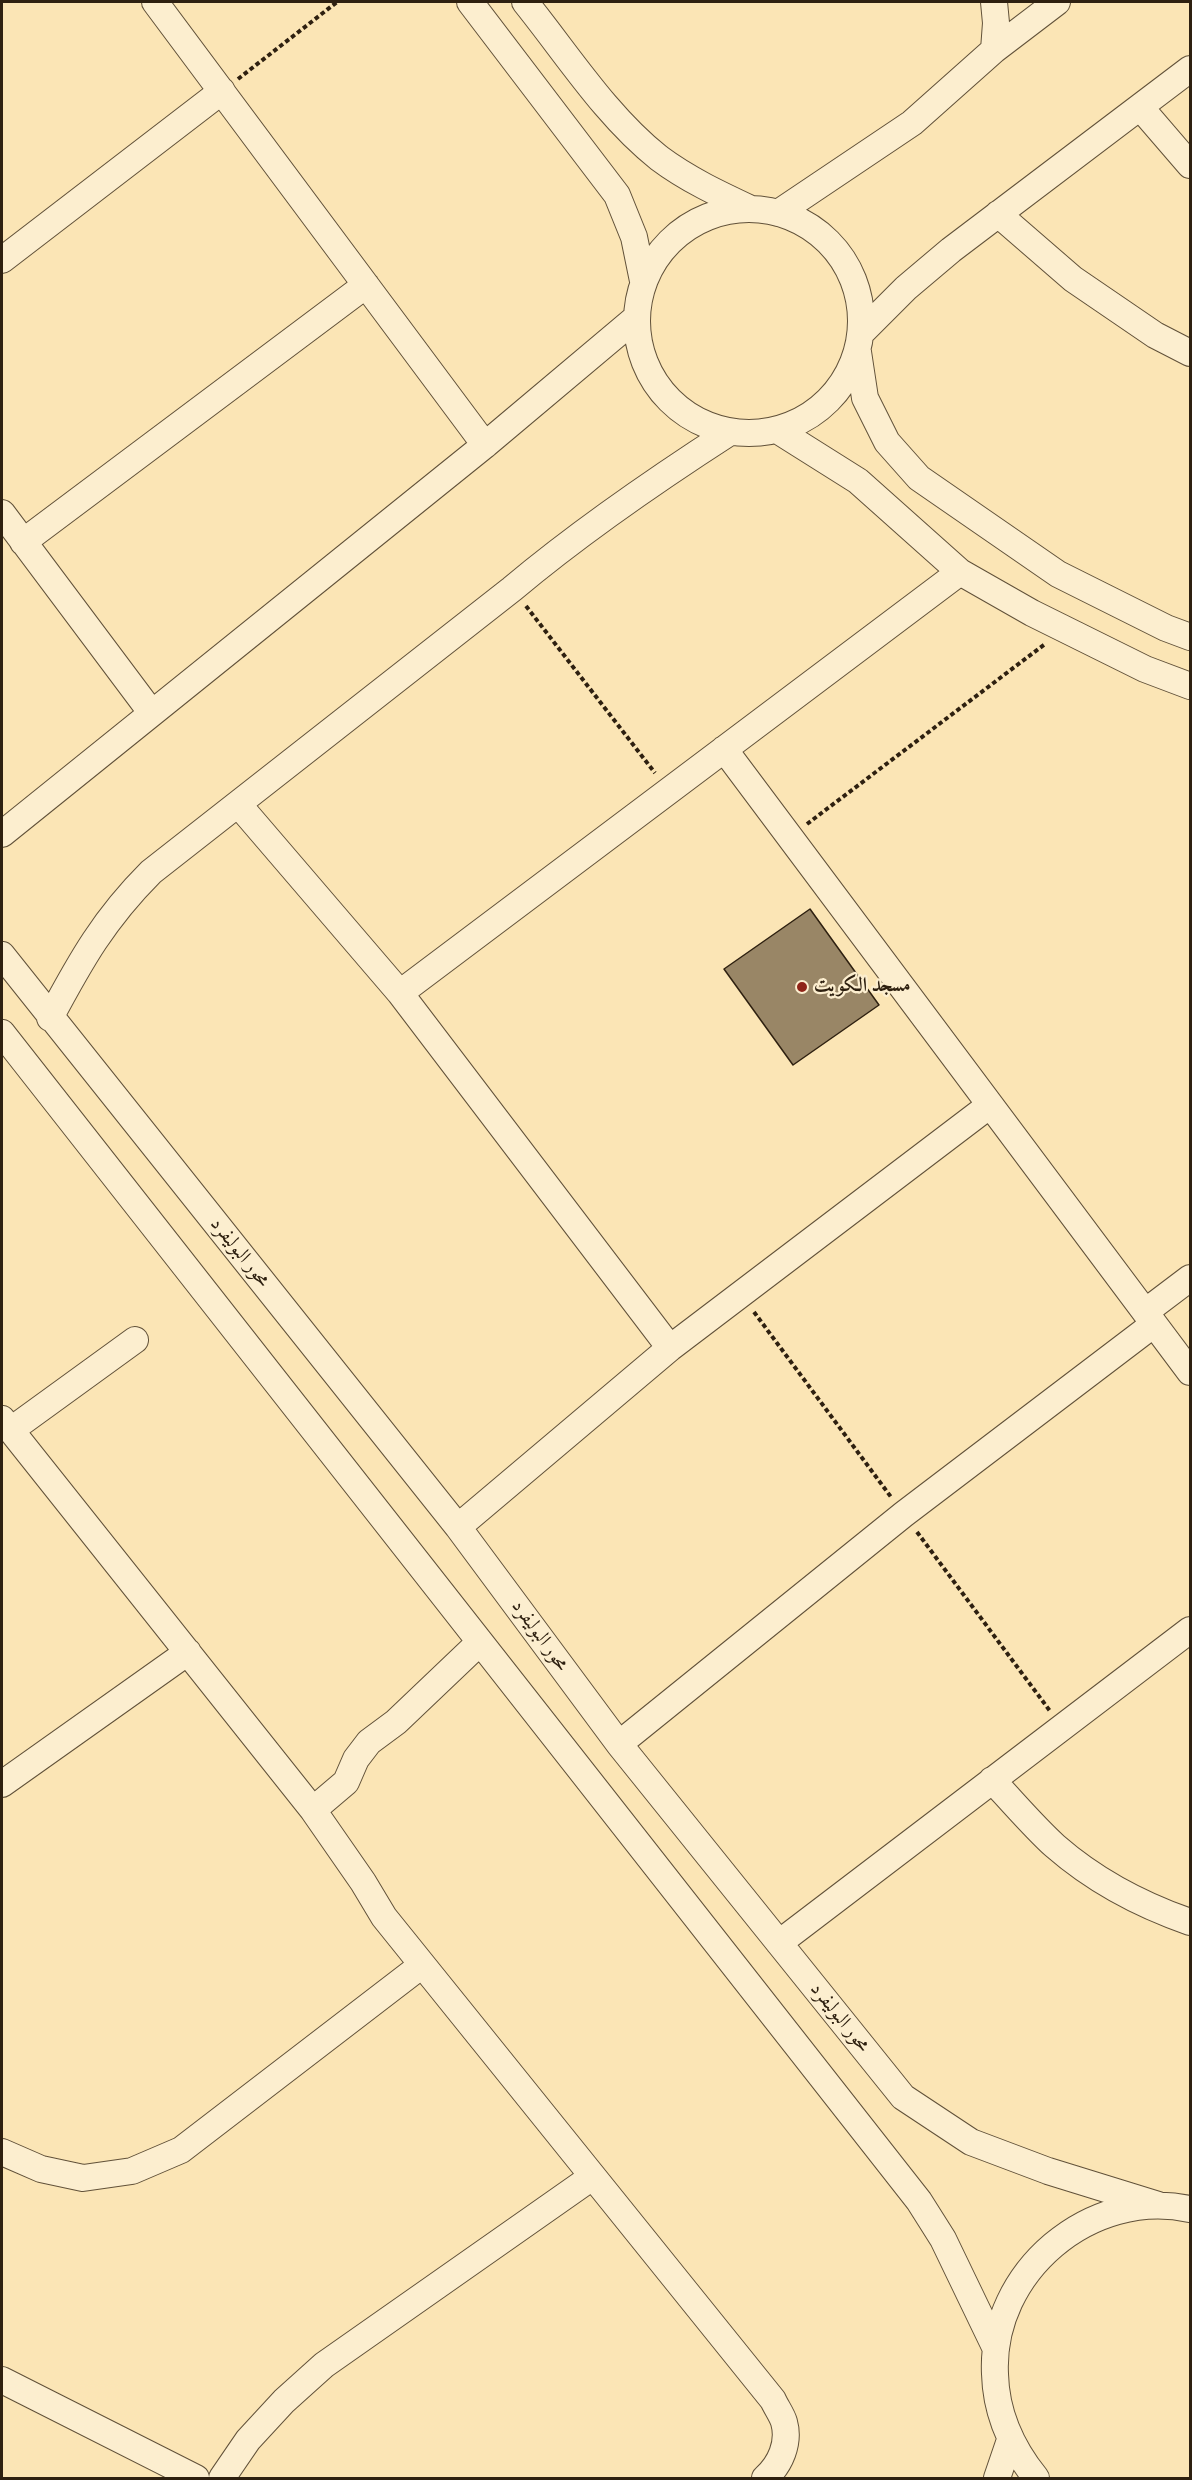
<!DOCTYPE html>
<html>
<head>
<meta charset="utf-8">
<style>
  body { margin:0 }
  #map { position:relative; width:1192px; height:2480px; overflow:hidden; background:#fbe5b5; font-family:"IM FELL Double Pica",serif }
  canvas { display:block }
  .frame { position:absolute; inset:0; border:3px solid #2e2010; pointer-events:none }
</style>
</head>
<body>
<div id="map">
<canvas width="1192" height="2480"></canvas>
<div class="frame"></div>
</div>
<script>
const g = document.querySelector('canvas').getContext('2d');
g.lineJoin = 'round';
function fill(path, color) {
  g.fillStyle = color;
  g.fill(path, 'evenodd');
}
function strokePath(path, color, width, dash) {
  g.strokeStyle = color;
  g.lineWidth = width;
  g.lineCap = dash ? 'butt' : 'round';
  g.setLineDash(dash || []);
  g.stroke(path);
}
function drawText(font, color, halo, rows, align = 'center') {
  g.font = font + ' "IM FELL Double Pica",Amiri,serif';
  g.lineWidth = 4.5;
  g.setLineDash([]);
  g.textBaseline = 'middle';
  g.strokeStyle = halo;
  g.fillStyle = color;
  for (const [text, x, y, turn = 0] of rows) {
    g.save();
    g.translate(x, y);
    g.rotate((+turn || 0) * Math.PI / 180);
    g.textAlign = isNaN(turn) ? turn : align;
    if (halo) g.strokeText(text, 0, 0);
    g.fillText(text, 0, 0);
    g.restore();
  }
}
const building = new Path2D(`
  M810,909L879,1005L793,1065L724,969Z`);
fill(building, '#998666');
strokePath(building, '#2e2010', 1.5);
const minor = new Path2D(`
  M155,2L485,445
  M470,2L617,195L634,237L643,281
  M525,2C567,54 606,116 659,158C687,179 719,194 751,209
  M994,50L996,23L994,2
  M1140,107L1190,165
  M637 321a112 112 0 1 1 224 0a112 112 0 1 1-224 0Z
  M778,213L912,123L994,50L1057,2
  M998,214L1073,279L1155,335L1190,353
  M2,260L222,91
  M862,332L906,288L951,250L1190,69
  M858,352L865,398L887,442L919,478L1058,574L1166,628L1190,637
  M777,430L858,481L960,572L1032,613L1145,669L1190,686
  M2,513L151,712
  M23,542L366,285
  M724,749L1190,1372
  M238,804L400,993L670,1348
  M2,834L485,445L636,318
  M2,955L458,1527L619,1744L903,2097L971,2142L1048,2171L1158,2205
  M400,993L960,572
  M50,1018C81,960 104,919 151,872L512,589C581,531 654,481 730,432
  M2,1033L919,2201L943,2239L996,2349
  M1145,1312L1190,1278
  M2,1419L313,1810L363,1882L384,1917L773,2400C776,2407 782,2415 784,2422C790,2443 780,2465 765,2478
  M11,1430L135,1340
  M458,1527L670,1348L990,1105
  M619,1744L904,1514L1154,1324
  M992,1780C1013,1802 1033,1826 1055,1846C1095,1881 1141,1905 1190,1922
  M2,1784L188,1652
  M313,1810L346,1782L356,1759L369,1742L396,1722L480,1642
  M779,1943L1190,1630
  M2,2152L41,2169L83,2178L132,2171L181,2150L422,1965
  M2,2380L196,2478
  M222,2478L248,2440L284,2401L324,2365L592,2177
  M997,2478L1010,2440
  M1036,2478C1011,2447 996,2414 995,2374C990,2272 1091,2187 1190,2209`);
strokePath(minor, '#615139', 28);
strokePath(new Path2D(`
  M238,79L337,2
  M526,606L655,773
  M807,824L1045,644
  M754,1312L891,1497
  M917,1532L1050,1711`), '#2e2010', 4, [4.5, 3]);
strokePath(minor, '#fceecf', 26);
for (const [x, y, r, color] of [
  [802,987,6,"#8f2418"]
]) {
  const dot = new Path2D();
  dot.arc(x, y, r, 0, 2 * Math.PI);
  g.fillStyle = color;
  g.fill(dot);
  strokePath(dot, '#fceecf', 2);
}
drawText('bold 20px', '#2e2010', '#fceecf', [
  ["مسجد الكويت",814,987]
], 'left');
drawText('20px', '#2e2010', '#fceecf', [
  ["محور البوليفرد",239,1253,51],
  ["محور البوليفرد",539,1636,54],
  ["محور البوليفرد",839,2018,51]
]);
</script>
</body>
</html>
